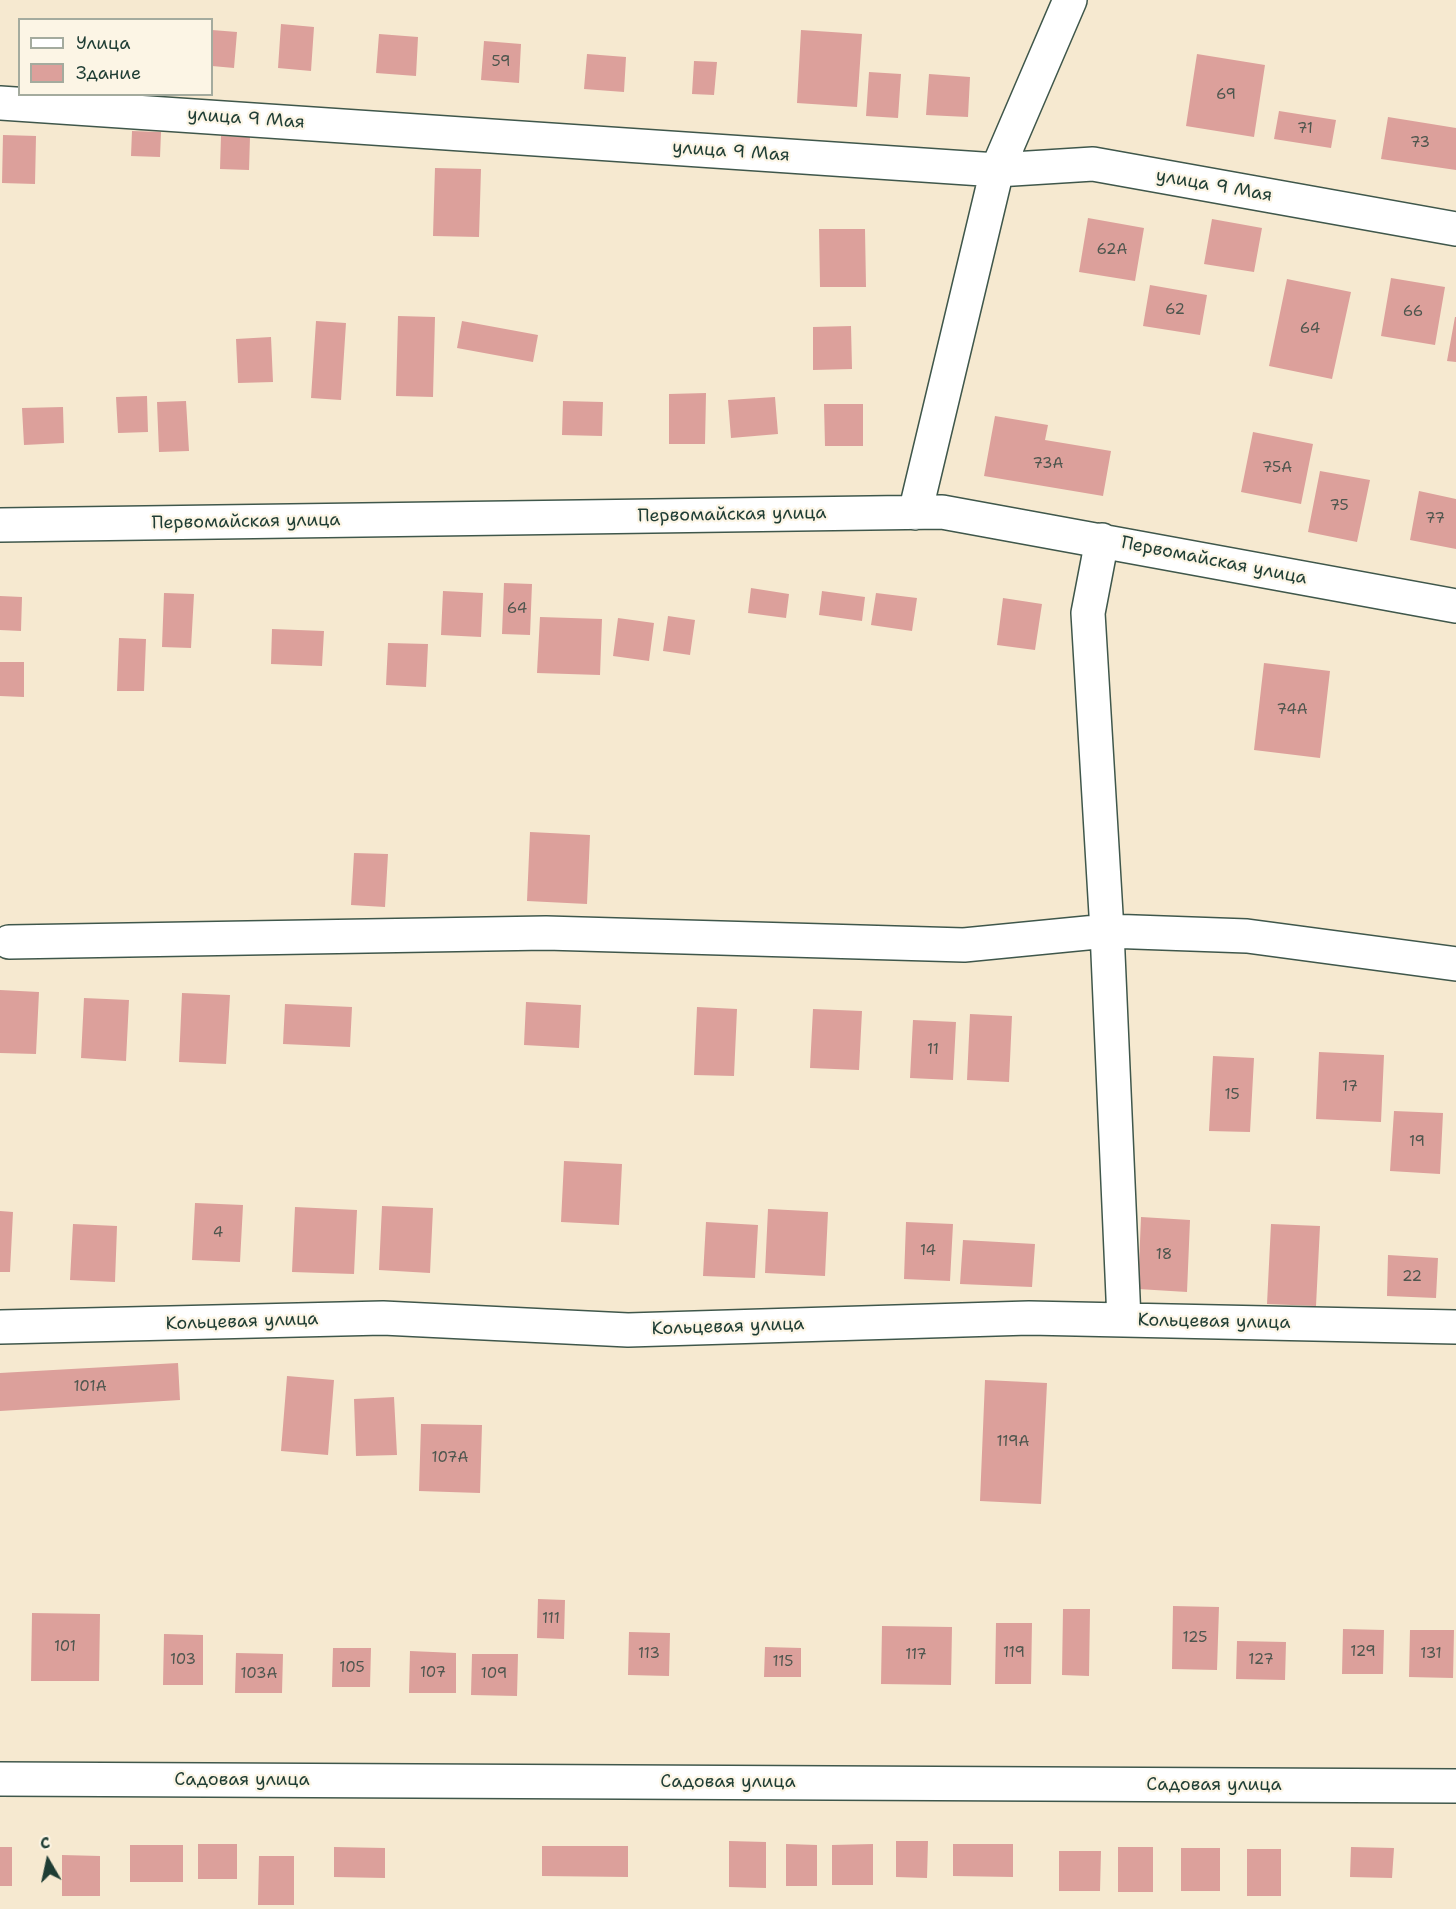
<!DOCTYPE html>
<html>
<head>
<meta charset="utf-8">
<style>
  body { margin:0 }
  #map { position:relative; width:1456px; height:1909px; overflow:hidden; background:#f6e9d0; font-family:"Shantell Sans",sans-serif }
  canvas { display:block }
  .legend { position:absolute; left:18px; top:18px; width:195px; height:78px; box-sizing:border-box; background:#fcf5e5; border:2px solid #a4ab9e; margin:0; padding:8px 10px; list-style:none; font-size:18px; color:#1f3d34 }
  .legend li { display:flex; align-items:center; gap:12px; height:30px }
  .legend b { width:30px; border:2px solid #a4ab9e }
  .north { position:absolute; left:18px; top:1831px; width:60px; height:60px; -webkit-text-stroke:4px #fcf5e5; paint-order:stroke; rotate:351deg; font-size:16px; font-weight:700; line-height:24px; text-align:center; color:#1f3d34 }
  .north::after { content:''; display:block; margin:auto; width:21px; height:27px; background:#1f3d34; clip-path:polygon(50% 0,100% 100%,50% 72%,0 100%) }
</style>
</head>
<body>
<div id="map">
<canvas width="1456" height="1909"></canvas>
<ul class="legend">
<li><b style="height:8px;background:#fff"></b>Улица</li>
<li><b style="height:16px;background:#dca09b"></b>Здание</li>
</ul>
<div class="north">С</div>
</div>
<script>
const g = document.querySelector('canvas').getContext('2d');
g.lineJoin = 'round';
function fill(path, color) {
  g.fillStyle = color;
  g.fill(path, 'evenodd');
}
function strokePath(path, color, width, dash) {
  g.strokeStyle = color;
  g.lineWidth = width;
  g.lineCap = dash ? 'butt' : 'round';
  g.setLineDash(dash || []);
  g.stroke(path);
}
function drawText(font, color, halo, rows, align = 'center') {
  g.font = font + ' "Shantell Sans",sans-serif';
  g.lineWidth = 4.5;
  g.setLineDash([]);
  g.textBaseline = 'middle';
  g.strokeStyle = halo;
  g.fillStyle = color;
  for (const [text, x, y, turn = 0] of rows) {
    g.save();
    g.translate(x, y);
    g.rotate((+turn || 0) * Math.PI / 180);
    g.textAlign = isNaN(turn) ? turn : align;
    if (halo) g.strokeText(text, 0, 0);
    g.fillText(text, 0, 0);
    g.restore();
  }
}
fill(new Path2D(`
  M281,24L314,27L311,71L278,68Z
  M212,30L237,32L234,68L212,66Z
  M801,30L862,34L857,107L797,103Z
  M379,34L418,37L416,76L376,73Z
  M484,41L521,44L519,83L481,80Z
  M587,54L626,57L624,92L584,89Z
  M1197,54L1265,65L1254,137L1186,126Z
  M694,61L717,62L714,95L692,94Z
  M869,72L901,74L898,118L866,116Z
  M929,74L970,77L968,117L926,115Z
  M1279,111L1336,120L1331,148L1274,139Z
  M1388,117L1456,128V170L1381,159Z
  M132,131L161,132L160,157L131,156Z
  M3,135L36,136L35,184L2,183Z
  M221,136L250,137L249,170L220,169Z
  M435,168L481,169L479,237L433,236Z
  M1088,218L1144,228L1135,281L1079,272Z
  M1212,219L1262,228L1254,272L1204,264Z
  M819,229H865L866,287H820Z
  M1391,278L1445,287L1435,345L1381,336Z
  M1287,279L1351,292L1332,379L1269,366Z
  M1150,285L1207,295L1200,335L1143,326Z
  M398,316L435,317L433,397L396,396Z
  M1455,317H1456V362L1447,361Z
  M316,321L346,323L341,400L311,398Z
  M462,321L538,335L533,362L457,348Z
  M851,326L852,369L813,370V327Z
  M271,337L273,382L238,383L236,339Z
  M706,393L705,444H669V394Z
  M147,396L148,432L118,433L116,397Z
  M775,397L778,434L731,438L728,400Z
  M186,401L189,451L159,452L157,402Z
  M563,401L603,402L602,436L562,435Z
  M824,404H863V446H825Z
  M63,407L64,443L24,445L22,408Z
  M995,416L1048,425L1045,440L1111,451L1103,496L984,476Z
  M1253,432L1313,444L1301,504L1241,492Z
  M1320,471L1370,480L1357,542L1308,532Z
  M1419,491L1456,499V549L1410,540Z
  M504,583L532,584L530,635L502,634Z
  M751,588L789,594L786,618L748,613Z
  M443,591L483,593L481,637L441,635Z
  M822,591L865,597L862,621L819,615Z
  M164,593L194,594L191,648L162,647Z
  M876,593L917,598L912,631L871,625Z
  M0,596L22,597L21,631L0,630Z
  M1003,598L1042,604L1035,650L997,645Z
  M668,616L695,620L690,655L663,651Z
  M540,617L602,619L600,675L537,673Z
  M618,618L654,623L649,661L613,656Z
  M272,629L324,631L322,666L271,664Z
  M119,638L146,639L144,691H117Z
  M388,643L428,644L426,687L386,685Z
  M0,662H24V697L0,696Z
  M1264,663L1330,671L1320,758L1254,750Z
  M530,832L590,835L587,904L527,901Z
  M354,853L388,854L385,907L351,905Z
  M0,990L39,992L36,1054L0,1053Z
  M182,993L230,995L226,1064L179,1062Z
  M84,998L129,1000L126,1061L81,1058Z
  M526,1002L581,1005L579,1048L524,1045Z
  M285,1004L352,1007L350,1047L283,1044Z
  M697,1007L737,1009L734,1076L694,1075Z
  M813,1009L862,1011L859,1070L810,1068Z
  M970,1014L1012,1016L1009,1082L967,1080Z
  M913,1020L956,1022L953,1080L910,1078Z
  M1319,1052L1384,1055L1381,1122L1316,1119Z
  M1213,1056L1254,1058L1250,1132L1209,1131Z
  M1394,1111L1443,1113L1440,1174L1390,1171Z
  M564,1161L622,1164L619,1225L561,1222Z
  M195,1203L243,1205L240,1262L192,1260Z
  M382,1206L433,1208L430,1273L379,1270Z
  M295,1207L357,1210L354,1274L292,1272Z
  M768,1209L828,1212L825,1276L765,1273Z
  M0,1211L13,1212L10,1272H0Z
  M1141,1217L1190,1220L1187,1292L1138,1289Z
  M706,1222L758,1225L755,1278L703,1276Z
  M906,1222L953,1224L950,1281L904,1279Z
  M73,1224L117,1226L115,1282L70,1280Z
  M1271,1224L1320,1226L1316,1306L1267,1304Z
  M963,1240L1035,1244L1032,1287L960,1284Z
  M1388,1255L1438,1258L1436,1298L1387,1296Z
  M178,1363L180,1400L0,1411V1373Z
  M287,1376L334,1380L328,1455L281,1451Z
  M985,1380L1047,1383L1041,1504L980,1501Z
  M394,1397L397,1455L356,1456L354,1399Z
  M421,1424L482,1425L480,1493L419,1491Z
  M538,1599L565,1600L564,1639L537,1638Z
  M1173,1606L1219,1607L1217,1670L1172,1669Z
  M1063,1609H1090L1089,1676L1062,1675Z
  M32,1613L100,1614L99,1681H31Z
  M996,1623H1032L1031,1684H995Z
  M882,1626L952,1627L951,1685L881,1684Z
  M1343,1629L1384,1630L1383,1674H1342Z
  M1410,1630H1454L1453,1678L1409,1677Z
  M629,1632L670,1633L669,1676L628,1675Z
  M164,1634L203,1635V1685H163Z
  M1237,1641L1286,1642L1285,1680L1236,1679Z
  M765,1647L801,1648V1677H764Z
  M333,1648H371L370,1687H332Z
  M410,1651L456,1653V1693H409Z
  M236,1653L283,1654L282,1693H235Z
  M472,1654H518L517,1696L471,1695Z
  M729,1841L766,1842V1888L729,1887Z
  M896,1841H928L927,1878L896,1877Z
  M198,1844H237V1879H198Z
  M786,1844L817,1845V1886H786Z
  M873,1844V1885H832V1845Z
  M953,1844H1013V1877L953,1876Z
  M130,1845H183V1882H130Z
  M542,1846H628V1877L542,1876Z
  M0,1847H12V1886H0Z
  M334,1847L385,1848V1878L334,1877Z
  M1118,1847H1153V1892H1118Z
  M1351,1847L1394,1848L1392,1878L1350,1877Z
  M1181,1848H1220V1891H1181Z
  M1247,1849H1281V1896H1247Z
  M1059,1851H1101L1100,1891H1059Z
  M62,1855L100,1856V1896H62Z
  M259,1856H294V1905H258Z`), '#dca09b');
const street = new Path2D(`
  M0,103L997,170L1093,164L1456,229
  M915,513L997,170L1070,0
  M0,525L942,512L1456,606
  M1102,540L1088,613L1107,931L1124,1320
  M9,942L546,933L964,945L1107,931L1247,936L1456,964
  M0,1327L383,1318L628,1330L1029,1318L1456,1327
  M0,1779L1456,1786`);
strokePath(street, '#3f574b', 36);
strokePath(street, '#fff', 33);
drawText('15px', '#4e564e', null, [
  ["59",501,62],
  ["69",1226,95],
  ["71",1305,129],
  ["73",1420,143],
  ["62А",1112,250],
  ["62",1175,310],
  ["66",1413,312],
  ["64",1310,329],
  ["73А",1048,464],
  ["75А",1277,468],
  ["75",1339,506],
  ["77",1435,519],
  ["64",517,609],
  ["74А",1292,710],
  ["11",933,1050],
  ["17",1350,1087],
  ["15",1232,1095],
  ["19",1417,1142],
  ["4",218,1233],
  ["14",928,1251],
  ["18",1164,1255],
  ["22",1412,1277],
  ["101А",90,1387],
  ["119А",1013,1442],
  ["107А",450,1458],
  ["111",551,1619],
  ["125",1195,1638],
  ["101",65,1647],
  ["129",1363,1652],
  ["119",1014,1653],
  ["113",649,1654],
  ["131",1431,1654],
  ["117",916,1655],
  ["103",183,1660],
  ["127",1261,1660],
  ["115",783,1662],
  ["105",352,1668],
  ["107",433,1673],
  ["103А",259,1674],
  ["109",494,1674]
]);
drawText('18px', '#1f3d34', '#fcf5e5', [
  ["улица 9 Мая",246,119,4],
  ["улица 9 Мая",731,152,4],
  ["улица 9 Мая",1214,186,10],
  ["Первомайская улица",732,515,-1],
  ["Первомайская улица",246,522,-1],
  ["Первомайская улица",1214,561,11],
  ["Кольцевая улица",242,1322,-2],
  ["Кольцевая улица",1214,1322,1],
  ["Кольцевая улица",728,1327,-2],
  ["Садовая улица",242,1780],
  ["Садовая улица",728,1782],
  ["Садовая улица",1214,1785]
]);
</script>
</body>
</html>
